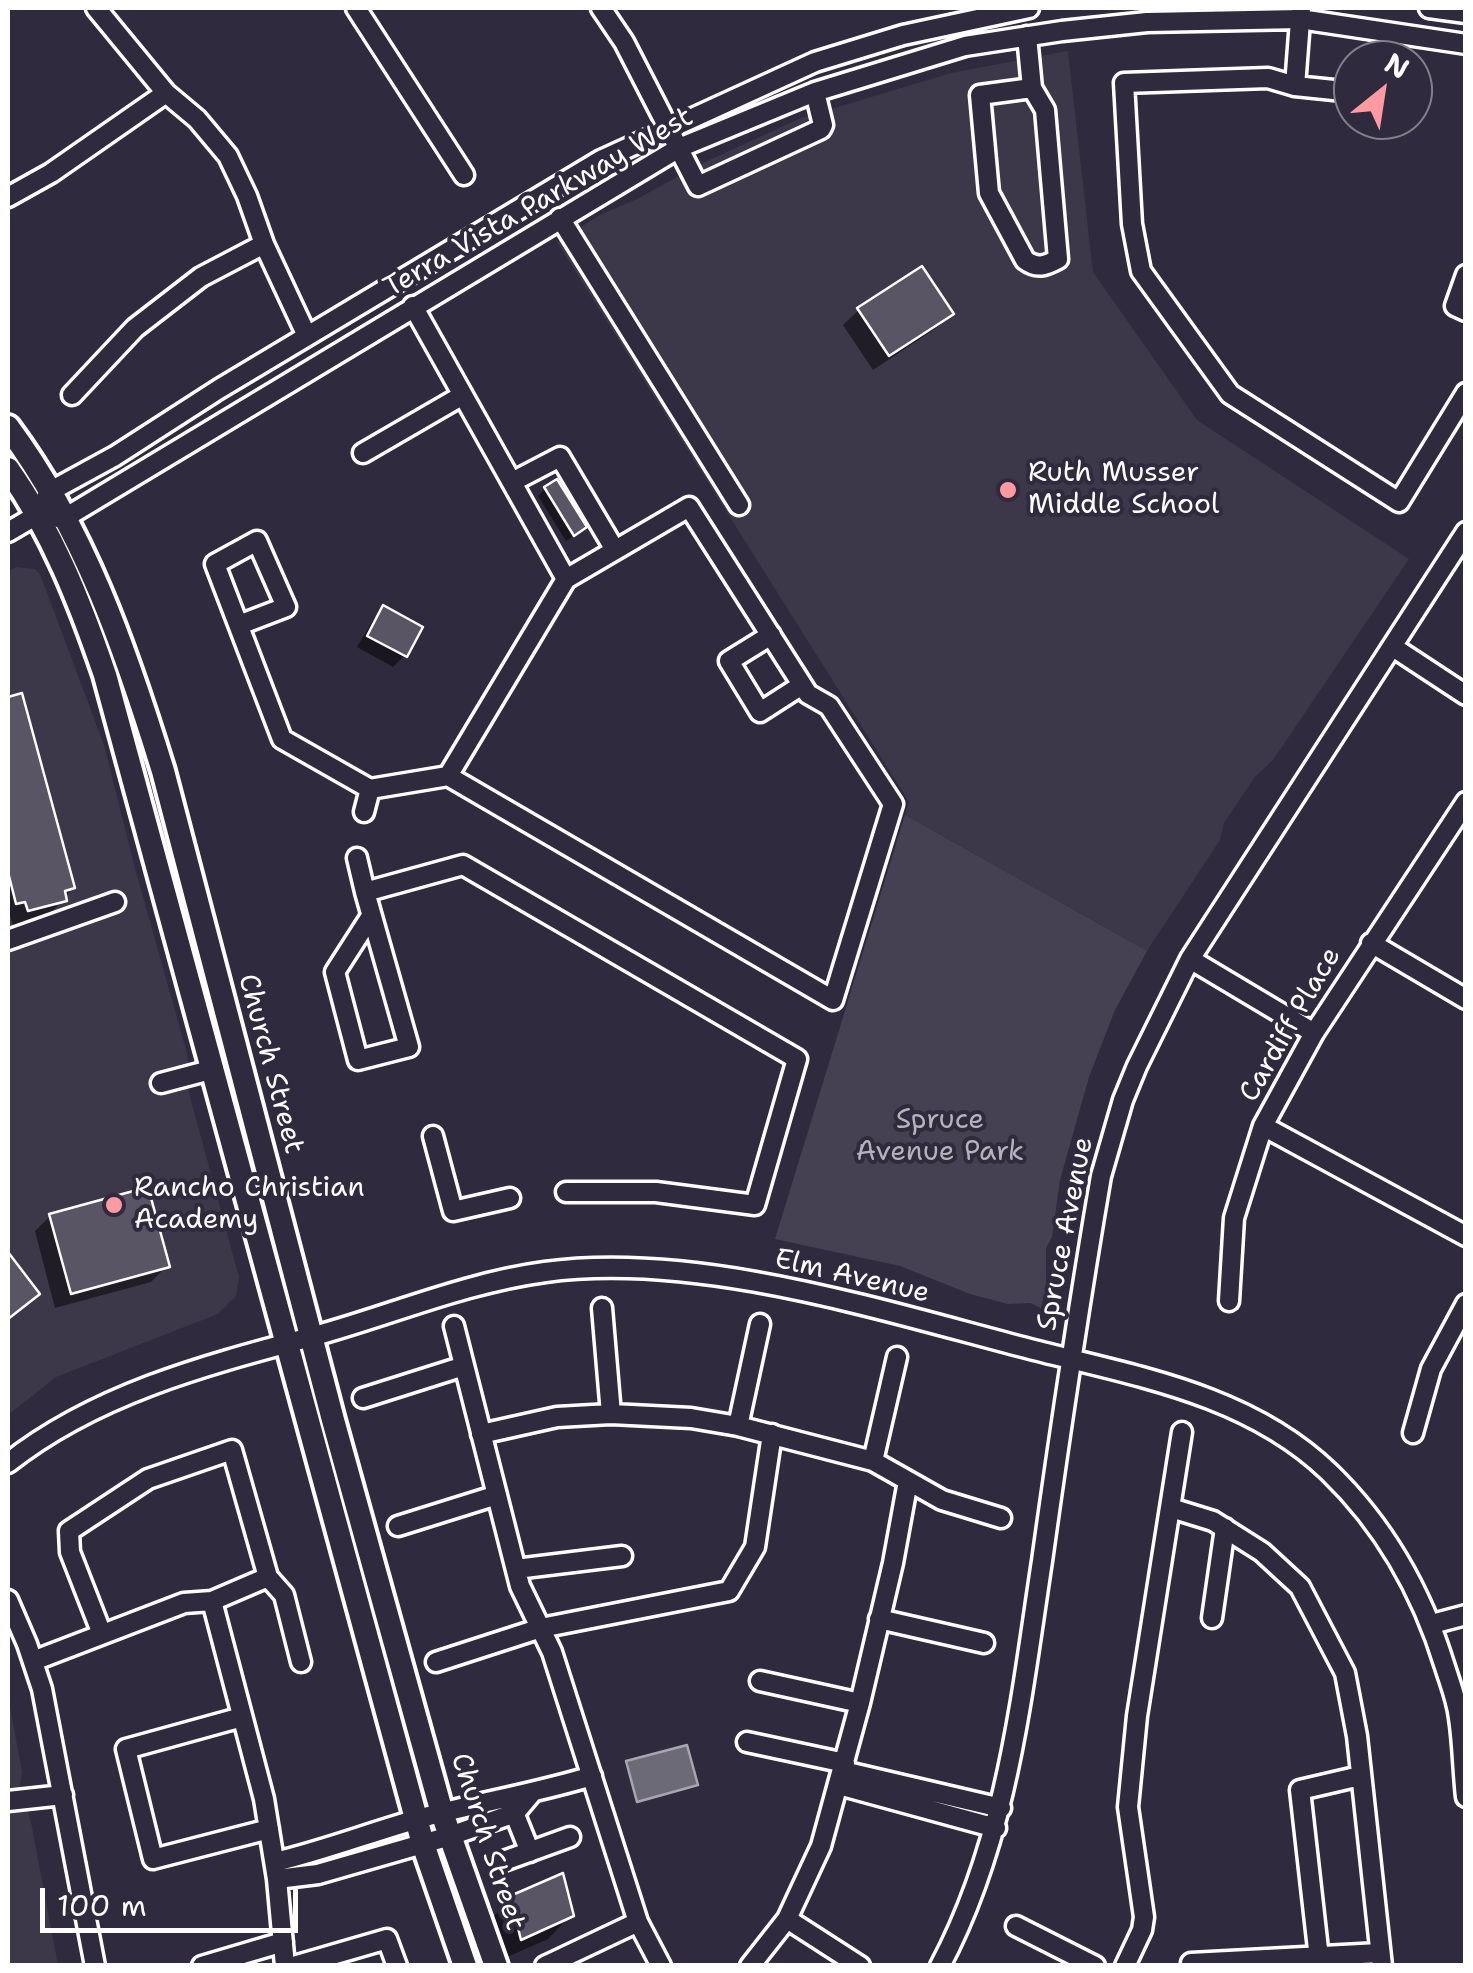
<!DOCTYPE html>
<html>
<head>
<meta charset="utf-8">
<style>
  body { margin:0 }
  #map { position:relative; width:1473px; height:1973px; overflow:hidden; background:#2f2a3d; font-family:"Shantell Sans",sans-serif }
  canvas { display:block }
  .frame { position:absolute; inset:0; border:10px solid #fff; pointer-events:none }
  .north { position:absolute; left:1333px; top:40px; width:100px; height:100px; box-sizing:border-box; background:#2f2a3d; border:2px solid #827f8b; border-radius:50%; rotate:30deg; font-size:28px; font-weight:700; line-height:40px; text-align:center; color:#fff }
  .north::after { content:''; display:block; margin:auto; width:35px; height:45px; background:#ff9aa2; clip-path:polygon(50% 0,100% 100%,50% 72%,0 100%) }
  .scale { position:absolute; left:40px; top:1888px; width:258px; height:45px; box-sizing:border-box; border:5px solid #fff; border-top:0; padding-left:12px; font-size:30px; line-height:35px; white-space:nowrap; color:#fff; -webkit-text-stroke:8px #2f2a3d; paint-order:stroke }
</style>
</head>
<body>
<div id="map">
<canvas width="1473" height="1973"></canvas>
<div class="frame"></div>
<div class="north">N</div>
<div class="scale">100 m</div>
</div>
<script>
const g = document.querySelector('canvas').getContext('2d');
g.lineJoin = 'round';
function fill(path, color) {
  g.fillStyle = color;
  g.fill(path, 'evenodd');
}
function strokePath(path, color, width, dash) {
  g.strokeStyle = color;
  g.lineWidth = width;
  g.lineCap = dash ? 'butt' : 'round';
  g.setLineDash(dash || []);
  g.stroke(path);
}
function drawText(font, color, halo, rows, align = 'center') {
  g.font = font + ' "Shantell Sans",sans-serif';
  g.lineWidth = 8;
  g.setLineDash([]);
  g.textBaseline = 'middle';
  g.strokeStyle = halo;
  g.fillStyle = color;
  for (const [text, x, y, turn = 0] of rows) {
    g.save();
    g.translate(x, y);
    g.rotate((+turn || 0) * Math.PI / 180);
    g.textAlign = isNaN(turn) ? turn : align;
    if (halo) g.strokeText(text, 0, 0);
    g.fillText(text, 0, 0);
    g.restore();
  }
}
fill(new Path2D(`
  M1068,51L1093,272L1197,420L1409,559L1273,760L1255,777L1224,823L1220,840L1147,951L905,815L909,802L557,242L600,215L635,200L705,162L801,118L951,73Z
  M17,567L35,569L40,574L104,745L136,872L187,1053L191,1079L186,1082L239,1277L236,1296L218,1314L56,1377L8,1415V571Z
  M8,1696L22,1772L20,1784L31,1822L58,1965H8Z`), '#3c3749');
fill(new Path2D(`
  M905,815L1147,951L1115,1010L1089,1077L1060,1180L1052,1237L1046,1248V1288L1041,1308L1030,1303L1008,1304L970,1294L900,1266L775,1239Z`), '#464152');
const water = new Path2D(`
  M687,1745L698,1785L637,1802L626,1761Z`);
fill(water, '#6d6a77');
strokePath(water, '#a7a6ad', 2.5);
fill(new Path2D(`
  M859,310L951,314L935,329L873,370L843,325Z
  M545,489L577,534L566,541L538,496Z
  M384,608L405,655L393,667L357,647L373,620Z
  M20,696L73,888L49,915L13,925L10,916L8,917V699Z
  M50,1216L167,1266L151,1282L55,1308L35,1231Z
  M512,1898L571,1915L548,1939L498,1961L488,1922Z`), '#0007');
const building = new Path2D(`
  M922,266L954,314L889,356L857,308Z
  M557,479L587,527L574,536L544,487Z
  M383,605L423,627L407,657L367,636Z
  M22,693L75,888L65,891L67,901L28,911L25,902L16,904L8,872V697Z
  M148,1187L170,1267L71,1294L49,1214Z
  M8,1252L40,1294L8,1319Z
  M563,1873L574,1916L521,1940L510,1896Z`);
fill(building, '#595564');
strokePath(building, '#fff', 2.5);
const minor = new Path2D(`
  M96,8L166,93L197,119L228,156L247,196L264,244L307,336
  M356,8L464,175
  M601,8L624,42L698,186L821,129L823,125L815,92
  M1429,8L1466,13
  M1027,36L1032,88
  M1295,86L1301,8
  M1032,88L1045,110L1058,259C1045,266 1037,269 1025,260L989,193L980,95Z
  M1353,92L1295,86L1268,78L1124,83L1132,224L1141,271L1230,394L1399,502L1466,393
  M8,197L51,173L166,93
  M560,218L739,505
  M1466,275L1455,306L1466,311
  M413,306L566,579
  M72,395L135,328L201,277L264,244
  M363,453L463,395
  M512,482L560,457L615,550
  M53,517L63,519L679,148L815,92L965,46L1062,31L1147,22L1300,19L1466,44
  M8,532L37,515L49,492L115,456L219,389L601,160L815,62L903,35L1029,8
  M239,625L286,607L257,541L215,564L282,739L370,789L448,776L566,579L689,507L808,694L829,706L893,804L833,1000L448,776
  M771,635L729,661L760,712L802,685
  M1393,647L1466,695
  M364,812L370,789
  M357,858L365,892L463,865L797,1059L755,1205L656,1192H566
  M365,892L409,1047L358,1060L335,972L371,916
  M8,940L115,902
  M1371,943L1466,999
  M1190,959L1314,1033
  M161,1083L214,1069
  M1263,1126L1466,1236
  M433,1136L453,1211L510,1198
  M1229,1301L1234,1218L1263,1126L1314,1033L1466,802
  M602,1308L611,1414
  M454,1326L520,1586L552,1652L638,1922L661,1966
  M363,1398L464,1366
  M738,1426L760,1324
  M1413,1433L1431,1369L1466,1304
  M481,1434L557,1417L611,1414L691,1418L738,1426L873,1461L942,1500L1001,1518
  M873,1461L897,1357
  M8,1463C94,1395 202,1366 307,1338C386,1317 463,1283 545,1272C697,1251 883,1311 1030,1349C1135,1376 1248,1394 1329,1472C1385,1526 1422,1592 1445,1667C1450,1683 1457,1700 1459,1718C1463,1744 1463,1771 1466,1797
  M1171,1508L1213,1521L1262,1552L1300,1587L1345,1673L1357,1736L1382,1966
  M398,1526L497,1495
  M516,1569L622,1556
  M268,1577L284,1595L301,1662
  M8,1600L27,1644L42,1689L95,1966
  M1212,1618L1225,1528
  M879,1619L984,1643
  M1432,1624L1466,1615
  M102,1634L70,1552L69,1531L148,1479L232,1450L268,1577L212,1601
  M33,1661L184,1603L212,1601L264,1799L277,1879L285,1966
  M436,1662L541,1628L729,1591L755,1547L772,1434
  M760,1681L860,1703
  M242,1717L126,1749L153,1859L269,1829
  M747,1742L845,1763
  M843,1771L1001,1808
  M839,1785L996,1828
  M8,1801L63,1795
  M511,1805L530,1852
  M275,1862C326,1850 374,1831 425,1817C481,1802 536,1793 592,1776
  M501,1862L570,1837
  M277,1879L318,1874L450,1836L515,1813L531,1794
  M787,1919L860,1966
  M1016,1926L1095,1966
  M1319,1958L1300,1790L1360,1776
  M1191,1963L1380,1953
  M202,1966L283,1942
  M294,1966L387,1939L397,1966
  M545,1966L638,1922
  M750,1966L787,1919L821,1846L860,1703L893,1563L908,1481
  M940,1966C1007,1840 1021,1699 1042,1561C1060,1432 1079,1304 1101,1176L1123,1100L1137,1066L1190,959L1466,532
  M1125,1966L1142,1930L1144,1917L1128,1807L1137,1716L1182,1432`);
const major = new Path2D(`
  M8,427C84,529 126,651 163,771L333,1420L442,1813L496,1966
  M8,469C52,531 80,602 105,675L423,1844L465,1966`);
strokePath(minor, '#fff', 25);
strokePath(major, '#fff', 30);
strokePath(minor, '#2f2a3d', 18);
strokePath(major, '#2f2a3d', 22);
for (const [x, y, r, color] of [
  [1008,490,10,"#ff9aa2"],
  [114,1205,10,"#ff9aa2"]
]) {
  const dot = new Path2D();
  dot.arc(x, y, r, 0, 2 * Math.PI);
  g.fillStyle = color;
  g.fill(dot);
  strokePath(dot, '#2f2a3d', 4);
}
drawText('28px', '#fff', '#2f2a3d', [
  ["Terra Vista Parkway West",539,203,-30],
  ["Cardiff Place",1291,1025,-60],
  ["Church Street",270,1064,75],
  ["Spruce Avenue",1066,1234,-79],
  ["Elm Avenue",852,1277,13],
  ["Church Street",487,1842,72]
]);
drawText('28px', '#fff', '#2f2a3d', [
  ["Ruth Musser",1028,474],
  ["Middle School",1028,506],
  ["Rancho Christian",134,1189],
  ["Academy",134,1221]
], 'left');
drawText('28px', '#b5b3ba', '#2f2a3d', [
  ["Spruce",940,1121],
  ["Avenue Park",940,1153]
]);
</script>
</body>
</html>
